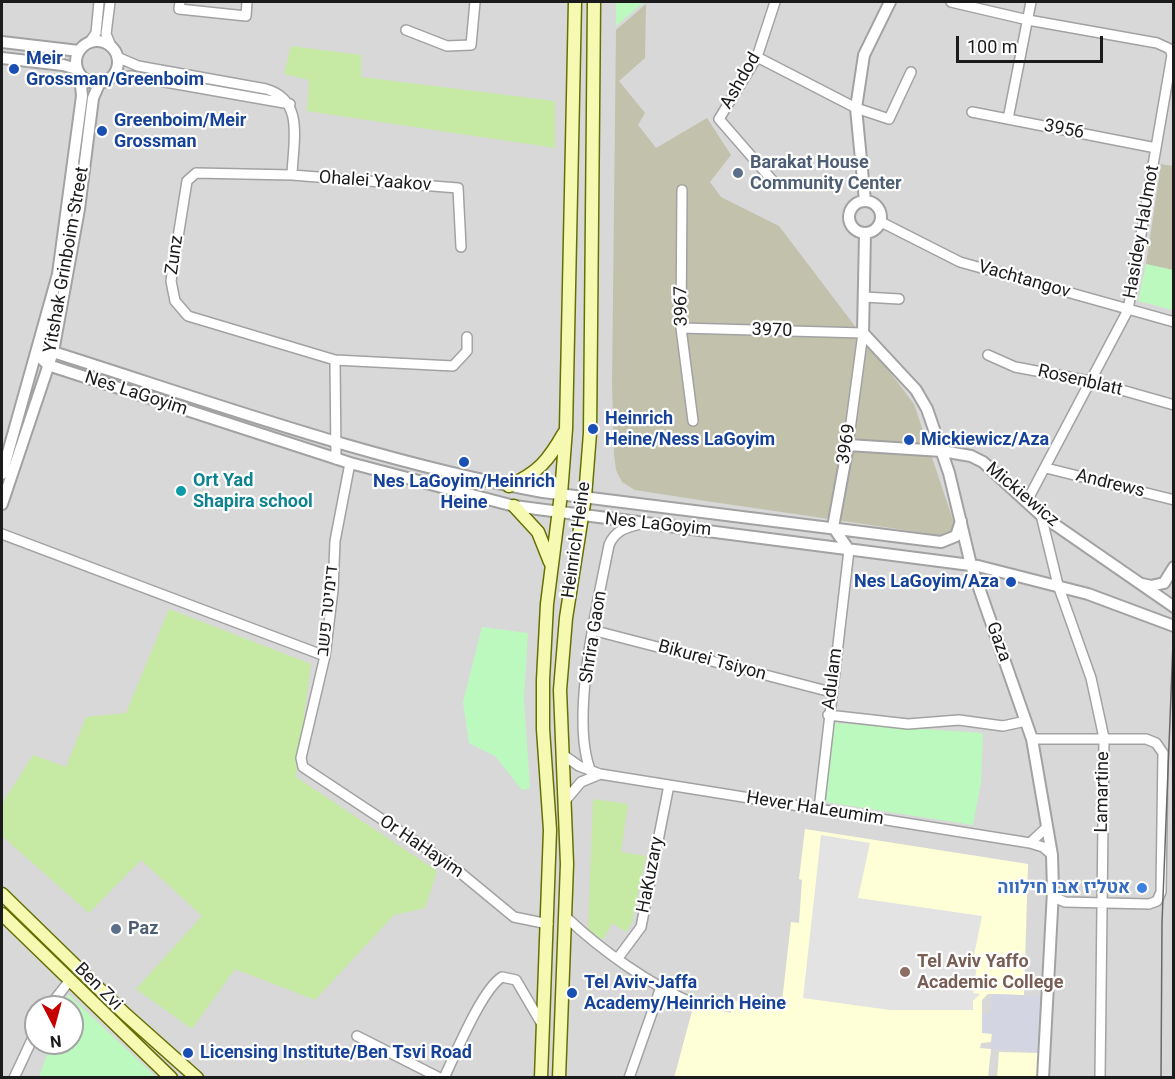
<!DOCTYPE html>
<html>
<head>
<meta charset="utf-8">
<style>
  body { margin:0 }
  #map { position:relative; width:1175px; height:1079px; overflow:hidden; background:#ede9e0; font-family:Roboto,sans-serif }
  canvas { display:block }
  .frame { position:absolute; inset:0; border:3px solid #1b1b1b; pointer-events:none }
  .north { position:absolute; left:24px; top:995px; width:60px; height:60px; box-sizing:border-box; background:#fff; border:2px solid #a4a4a4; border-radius:50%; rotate:174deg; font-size:16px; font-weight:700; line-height:24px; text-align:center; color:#1b1b1b }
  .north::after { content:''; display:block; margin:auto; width:21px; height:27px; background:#c60001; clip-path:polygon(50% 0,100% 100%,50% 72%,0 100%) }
  .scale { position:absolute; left:956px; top:36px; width:147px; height:27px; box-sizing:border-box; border:3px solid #1b1b1b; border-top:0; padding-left:8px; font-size:18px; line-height:21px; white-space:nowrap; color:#1b1b1b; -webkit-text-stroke:4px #fff; paint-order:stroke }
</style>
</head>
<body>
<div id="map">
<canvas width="1175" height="1079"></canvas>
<div class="frame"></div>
<div class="north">N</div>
<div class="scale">100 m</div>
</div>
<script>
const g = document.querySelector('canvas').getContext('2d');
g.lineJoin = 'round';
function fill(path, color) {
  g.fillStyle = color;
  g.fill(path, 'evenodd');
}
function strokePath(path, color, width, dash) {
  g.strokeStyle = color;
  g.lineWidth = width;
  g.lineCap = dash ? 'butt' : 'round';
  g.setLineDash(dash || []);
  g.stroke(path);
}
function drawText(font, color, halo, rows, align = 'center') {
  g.font = font + ' Roboto,Heebo,sans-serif';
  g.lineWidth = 4.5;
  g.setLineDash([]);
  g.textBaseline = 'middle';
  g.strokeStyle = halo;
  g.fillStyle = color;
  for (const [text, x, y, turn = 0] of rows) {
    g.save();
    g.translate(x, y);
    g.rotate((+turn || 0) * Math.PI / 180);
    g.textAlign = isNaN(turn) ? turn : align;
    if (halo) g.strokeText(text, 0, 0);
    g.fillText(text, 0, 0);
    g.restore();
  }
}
fill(new Path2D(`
  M2,2H1173V1077L2,1078ZM36,1007H72V1043H36Z`), '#d9d8d8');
fill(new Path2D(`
  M805,829L1028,864L1024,995L988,994L982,1000V1033H992L991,1042L981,1043L980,1048L991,1049L988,1077L674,1078L695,1000L707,1008L731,1013L735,1001L782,1002L791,922L799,923L802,880L799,879Z
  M999,1052L1041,1053L1040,1077L997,1078Z`), '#ffffd7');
fill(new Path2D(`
  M646,4L645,58L619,81L645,113L638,125L656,148L707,118L731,155L710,182L721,197L779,226L914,404L955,526L949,532L939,535L699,500L635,490L622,482L616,470L614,454L612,385L616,30Z
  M1161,164L1173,166V270L1146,264Z`), '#c1c1ac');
fill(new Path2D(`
  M291,46L361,55V77L555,101V148L307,111L309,80L284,74Z
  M169,609L311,664L296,777L437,871L425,908L394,915L315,1000L235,969L192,1029L136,989L202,916L141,860L89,913L2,836V804L33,755L66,767L86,717L126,713Z
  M593,799L628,804L621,852L646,856L632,922L626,932L612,923L603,940L588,929Z`), '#c6e9a4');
fill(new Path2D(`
  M616,2H644L616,26Z
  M1146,264L1173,270V310L1138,301Z
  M482,627L528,633L524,699L530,788L522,790L495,756L469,743L463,702Z
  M833,723L983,733L981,782L973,825L825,802Z
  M68,994L156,1077H39L51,1043H72V1007H63Z`), '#bbf9bf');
fill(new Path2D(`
  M821,835L870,843L858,898L982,916L972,965H977L973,993L980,994L973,1001V1010H890L803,998Z`), '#e3e3e3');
fill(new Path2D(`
  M992,994L1047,996L1044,1053L991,1049L992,1034L982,1033V1014L991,1013Z`), '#d4d5e2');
const minor = new Path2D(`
  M110,2L106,34L111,46
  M180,2L179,9L246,16L247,2
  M951,2L1028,20L1157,43L1170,49L1172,55L1128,310L1027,501
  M406,30L447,46L471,45L475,2
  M89,43L96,33L99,2
  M117,57L138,66L266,89C305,100 293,142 292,175
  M757,57L856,108L889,119L911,72
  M110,78L131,76L290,104
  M972,112L1156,148
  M1008,119L1031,2
  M772,180L719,119L757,57L775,2
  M682,190L681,328L693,421
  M881,222L960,262L1174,322
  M864,297L899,299
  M681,328L863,333L848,445
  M988,355L1015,367L1090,381L1174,405
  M335,360L453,366L467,351V337
  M336,459L335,360L188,316L175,301L171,281L187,181L196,173L292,175L458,188L461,247
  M350,463L335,541L333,590L325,656L301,758L303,767L451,865L514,917L548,924
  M1046,468L1174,500
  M1041,515L1058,585L1091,678L1104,738L1100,1078
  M2,534L325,656
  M592,630L831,692
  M828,715L908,724L959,720L1003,726L1026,721
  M1032,739H1146L1156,743L1163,753L1161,892L1157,901L1149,904L1065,902L1058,899L1053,891
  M562,754L579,766L600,774L1030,843L1043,847L1052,855
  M591,772C569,719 598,602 609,545C615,530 627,527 641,524
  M565,801L581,782L598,775
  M819,809L849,550
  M1030,843L1047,827
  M566,917C602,951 649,984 694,1004
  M618,958L641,927L669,785
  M49,1007L70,980
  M357,1036L440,1078
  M14,1078L36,1031
  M444,1078C455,1055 482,989 502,977L516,980L543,1026
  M629,1078L661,987`);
const tertiary = new Path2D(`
  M76 62a21 21 0 1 1 42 0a21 21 0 1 1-42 0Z
  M2,42L79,51
  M2,58L63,65L77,69
  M865,201L856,108L864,55L890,2
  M849 217a16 16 0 1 1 32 0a16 16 0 1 1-32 0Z
  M865,233L863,333L916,390L927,409L949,473L971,565L1032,739L1052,855L1053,891L1043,1078
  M38,355L48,365L350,463L514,506L978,566L1088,594L1174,626
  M38,355L53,352C214,403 376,462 543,492L941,542L956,536L961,521
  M2,474L58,274L82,96L80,75
  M2,504L53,352L79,209L93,98L100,82
  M849,550L833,527L848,445L942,451L971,456L983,462L1041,515L1174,607
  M1142,584L1151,586L1164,583L1174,567`);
const secondary = new Path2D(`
  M509,486C539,472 548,461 564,433
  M514,506L538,532L550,562
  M2,894L124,1013L197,1078
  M2,914L171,1078
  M541,1078L550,830L543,729V680L547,604L561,494L566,429L575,2
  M559,1078L567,864L560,690L566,618L585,497L590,433L594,2`);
strokePath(minor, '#a2a2a2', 12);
strokePath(tertiary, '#a2a2a2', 14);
strokePath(secondary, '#657004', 15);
strokePath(minor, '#fff', 9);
strokePath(tertiary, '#fff', 10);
strokePath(secondary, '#f6f9b1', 12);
strokePath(new Path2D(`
  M1161,1078L1162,923L1174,618`), '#696969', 1.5);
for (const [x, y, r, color] of [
  [14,69,6,"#1a4fb4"],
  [102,131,6,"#1a4fb4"],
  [738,173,6,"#5c6f8a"],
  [593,429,6,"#1a4fb4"],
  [909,440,6,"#1a4fb4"],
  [464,462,6,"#1a4fb4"],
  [181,491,6,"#0f9aa8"],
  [1011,582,6,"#1a4fb4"],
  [1142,888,6,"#3f7fe0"],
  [116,929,6,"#5c6f8a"],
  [905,972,6,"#8d6e63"],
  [572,993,6,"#1a4fb4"],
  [188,1053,6,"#1a4fb4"]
]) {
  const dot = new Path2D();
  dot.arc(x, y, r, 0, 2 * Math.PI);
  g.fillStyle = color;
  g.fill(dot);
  strokePath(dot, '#fff', 2);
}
drawText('bold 18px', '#164399', '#fff', [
  ["Meir",26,59],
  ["Grossman/Greenboim",26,80],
  ["Greenboim/Meir",114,121],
  ["Grossman",114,142],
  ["Heinrich",605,419],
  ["Heine/Ness LaGoyim",605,440],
  ["Mickiewicz/Aza",921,440],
  ["Nes LaGoyim/Heinrich",464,482,"center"],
  ["Heine",464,503,"center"],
  ["Nes LaGoyim/Aza",999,582,"right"],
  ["Tel Aviv-Jaffa",584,983],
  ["Academy/Heinrich Heine",584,1004],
  ["Licensing Institute/Ben Tsvi Road",200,1053]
], 'left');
drawText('18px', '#1b1b1b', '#fff', [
  ["Ashdod",741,81,-60],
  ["3956",1064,130,11],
  ["Ohalei Yaakov",375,182,4],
  ["Hasidey HaUmot",1142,232,-80],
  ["Zunz",175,255,-82],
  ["Yitshak Grinboim Street",67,260,-80],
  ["Vachtangov",1024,280,16],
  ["3967",682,306,-91],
  ["3970",772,331,2],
  ["Rosenblatt",1080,381,13],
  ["Nes LaGoyim",136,394,18],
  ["3969",847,444,-81],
  ["Andrews",1110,484,14],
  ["Mickiewicz",1022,495,40],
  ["Nes LaGoyim",658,525,6],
  ["Heinrich Heine",577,540,-82],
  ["דימיטר פשב",328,611,-84],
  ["Shrira Gaon",594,637,-81],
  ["Gaza",998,642,70],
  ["Bikurei Tsiyon",712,661,15],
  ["Adulam",833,679,-83],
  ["Lamartine",1103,792,-89],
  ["Hever HaLeumim",815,809,9],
  ["Or HaHayim",421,847,34],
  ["HaKuzary",651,875,-79],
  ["Ben Zvi",98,987,45]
]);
drawText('bold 18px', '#4e5e75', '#fff', [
  ["Barakat House",750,163],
  ["Community Center",750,184],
  ["Paz",128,929]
], 'left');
drawText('bold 18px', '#0d838f', '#fff', [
  ["Ort Yad",193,481],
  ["Shapira school",193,502]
], 'left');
drawText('bold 18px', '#366cbe', '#fff', [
  ["אטליז אבו חילווה",1130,888]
], 'right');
drawText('bold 18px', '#785e54', '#fff', [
  ["Tel Aviv Yaffo",917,962],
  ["Academic College",917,983]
], 'left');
</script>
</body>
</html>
